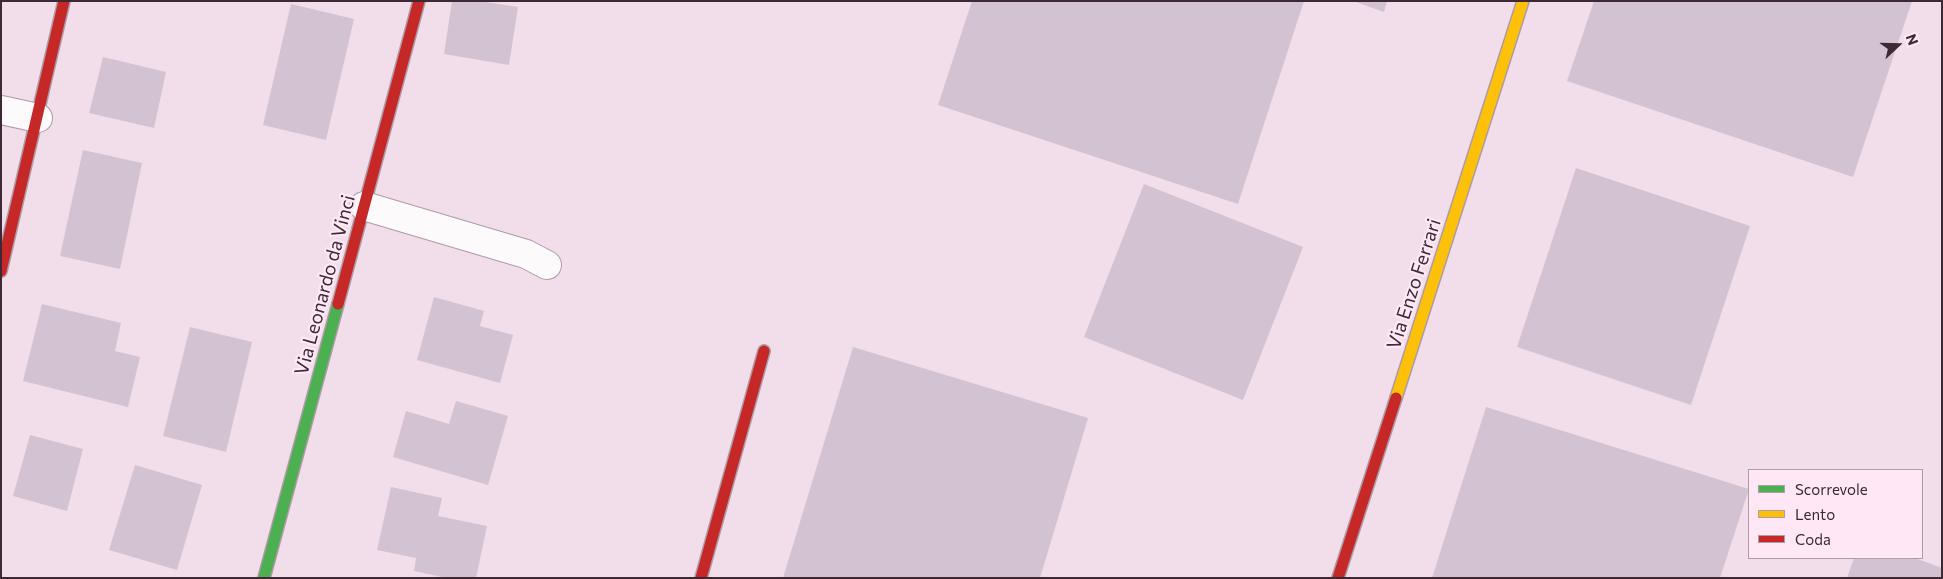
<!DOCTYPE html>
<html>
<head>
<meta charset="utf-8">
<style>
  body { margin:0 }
  #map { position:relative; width:1943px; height:579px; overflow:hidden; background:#f1deea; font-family:Commissioner,sans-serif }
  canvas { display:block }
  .frame { position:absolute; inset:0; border:2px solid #3e2836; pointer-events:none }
  .legend { position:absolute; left:1748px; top:469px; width:175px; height:90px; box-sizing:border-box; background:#ffe7f6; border:1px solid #b29ba9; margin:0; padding:6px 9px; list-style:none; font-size:15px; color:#3e2836 }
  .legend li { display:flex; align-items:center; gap:10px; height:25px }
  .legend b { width:25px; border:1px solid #b29ba9 }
  .north { position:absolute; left:1873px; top:20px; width:50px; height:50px; -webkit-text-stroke:4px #ffe7f6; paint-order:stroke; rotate:69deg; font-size:14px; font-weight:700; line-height:20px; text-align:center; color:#3e2836 }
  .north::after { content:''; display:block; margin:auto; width:18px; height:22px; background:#3e2836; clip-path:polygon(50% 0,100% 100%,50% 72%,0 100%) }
</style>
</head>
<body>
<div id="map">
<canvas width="1943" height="579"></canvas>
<div class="frame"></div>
<ul class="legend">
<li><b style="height:6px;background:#4caf50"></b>Scorrevole</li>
<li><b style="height:6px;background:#ffc107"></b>Lento</li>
<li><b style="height:6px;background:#c62828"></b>Coda</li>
</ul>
<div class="north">N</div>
</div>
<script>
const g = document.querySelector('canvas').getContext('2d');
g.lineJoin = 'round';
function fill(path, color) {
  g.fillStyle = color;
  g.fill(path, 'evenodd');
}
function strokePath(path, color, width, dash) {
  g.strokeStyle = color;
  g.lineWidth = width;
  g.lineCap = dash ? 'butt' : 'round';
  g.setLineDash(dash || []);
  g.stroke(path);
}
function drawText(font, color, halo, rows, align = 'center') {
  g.font = font + ' Commissioner,sans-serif';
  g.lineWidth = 4.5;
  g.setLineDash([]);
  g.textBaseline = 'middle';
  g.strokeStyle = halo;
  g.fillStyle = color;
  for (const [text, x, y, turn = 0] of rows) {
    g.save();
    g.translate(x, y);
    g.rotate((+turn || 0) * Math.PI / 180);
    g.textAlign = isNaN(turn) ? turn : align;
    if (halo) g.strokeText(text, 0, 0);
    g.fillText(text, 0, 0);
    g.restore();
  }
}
fill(new Path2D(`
  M452,1H479L518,7L509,65L444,54Z
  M972,1H1304L1238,204L938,105Z
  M1353,1H1387L1384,12Z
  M1594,1H1912L1853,177L1567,81Z
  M291,4L354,19L326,140L263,125Z
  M103,57L166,72L154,128L89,113Z
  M83,150L142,163L120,269L60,256Z
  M1576,168L1750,226L1691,405L1517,347Z
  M1144,184L1303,247L1243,400L1084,337Z
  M434,297L484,311L480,326L513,335L500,383L417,360Z
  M42,304L121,323L115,351L140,357L128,407L23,381Z
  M190,327L252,342L226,452L163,436Z
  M853,347L1088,418L1040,578H783Z
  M456,401L508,416L488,485L393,457L406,411L449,424Z
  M1486,407L1749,489L1720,578H1432Z
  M30,435L83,449L67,511L13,496Z
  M135,465L202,485L177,570L109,550Z
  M391,487L442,498L438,516L487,526L476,578H447L414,571L416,558L377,550Z
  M1854,558H1915L1942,568V578H1847Z`), '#d3c2d1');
const street = new Path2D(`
  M1,110L38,118
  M364,206L526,254L547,265`);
const fast = new Path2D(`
  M264,578L338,304`);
const slow = new Path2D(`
  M1396,398L1523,1`);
const jam = new Path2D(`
  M1,271L64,1
  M338,304L419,1
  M701,578L764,351
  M1338,578L1396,398`);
strokePath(street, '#ad9ba6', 30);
strokePath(fast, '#ad9ba6', 14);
strokePath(slow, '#ad9ba6', 14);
strokePath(jam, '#ad9ba6', 14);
strokePath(street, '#fdfafc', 28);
strokePath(fast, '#4caf50', 11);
strokePath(slow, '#ffc107', 11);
strokePath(jam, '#c62828', 11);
drawText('19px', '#3e2836', '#ffe7f6', [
  ["Via Enzo Ferrari",1414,284,-72],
  ["Via Leonardo da Vinci",325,285,-75]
]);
</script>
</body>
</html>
